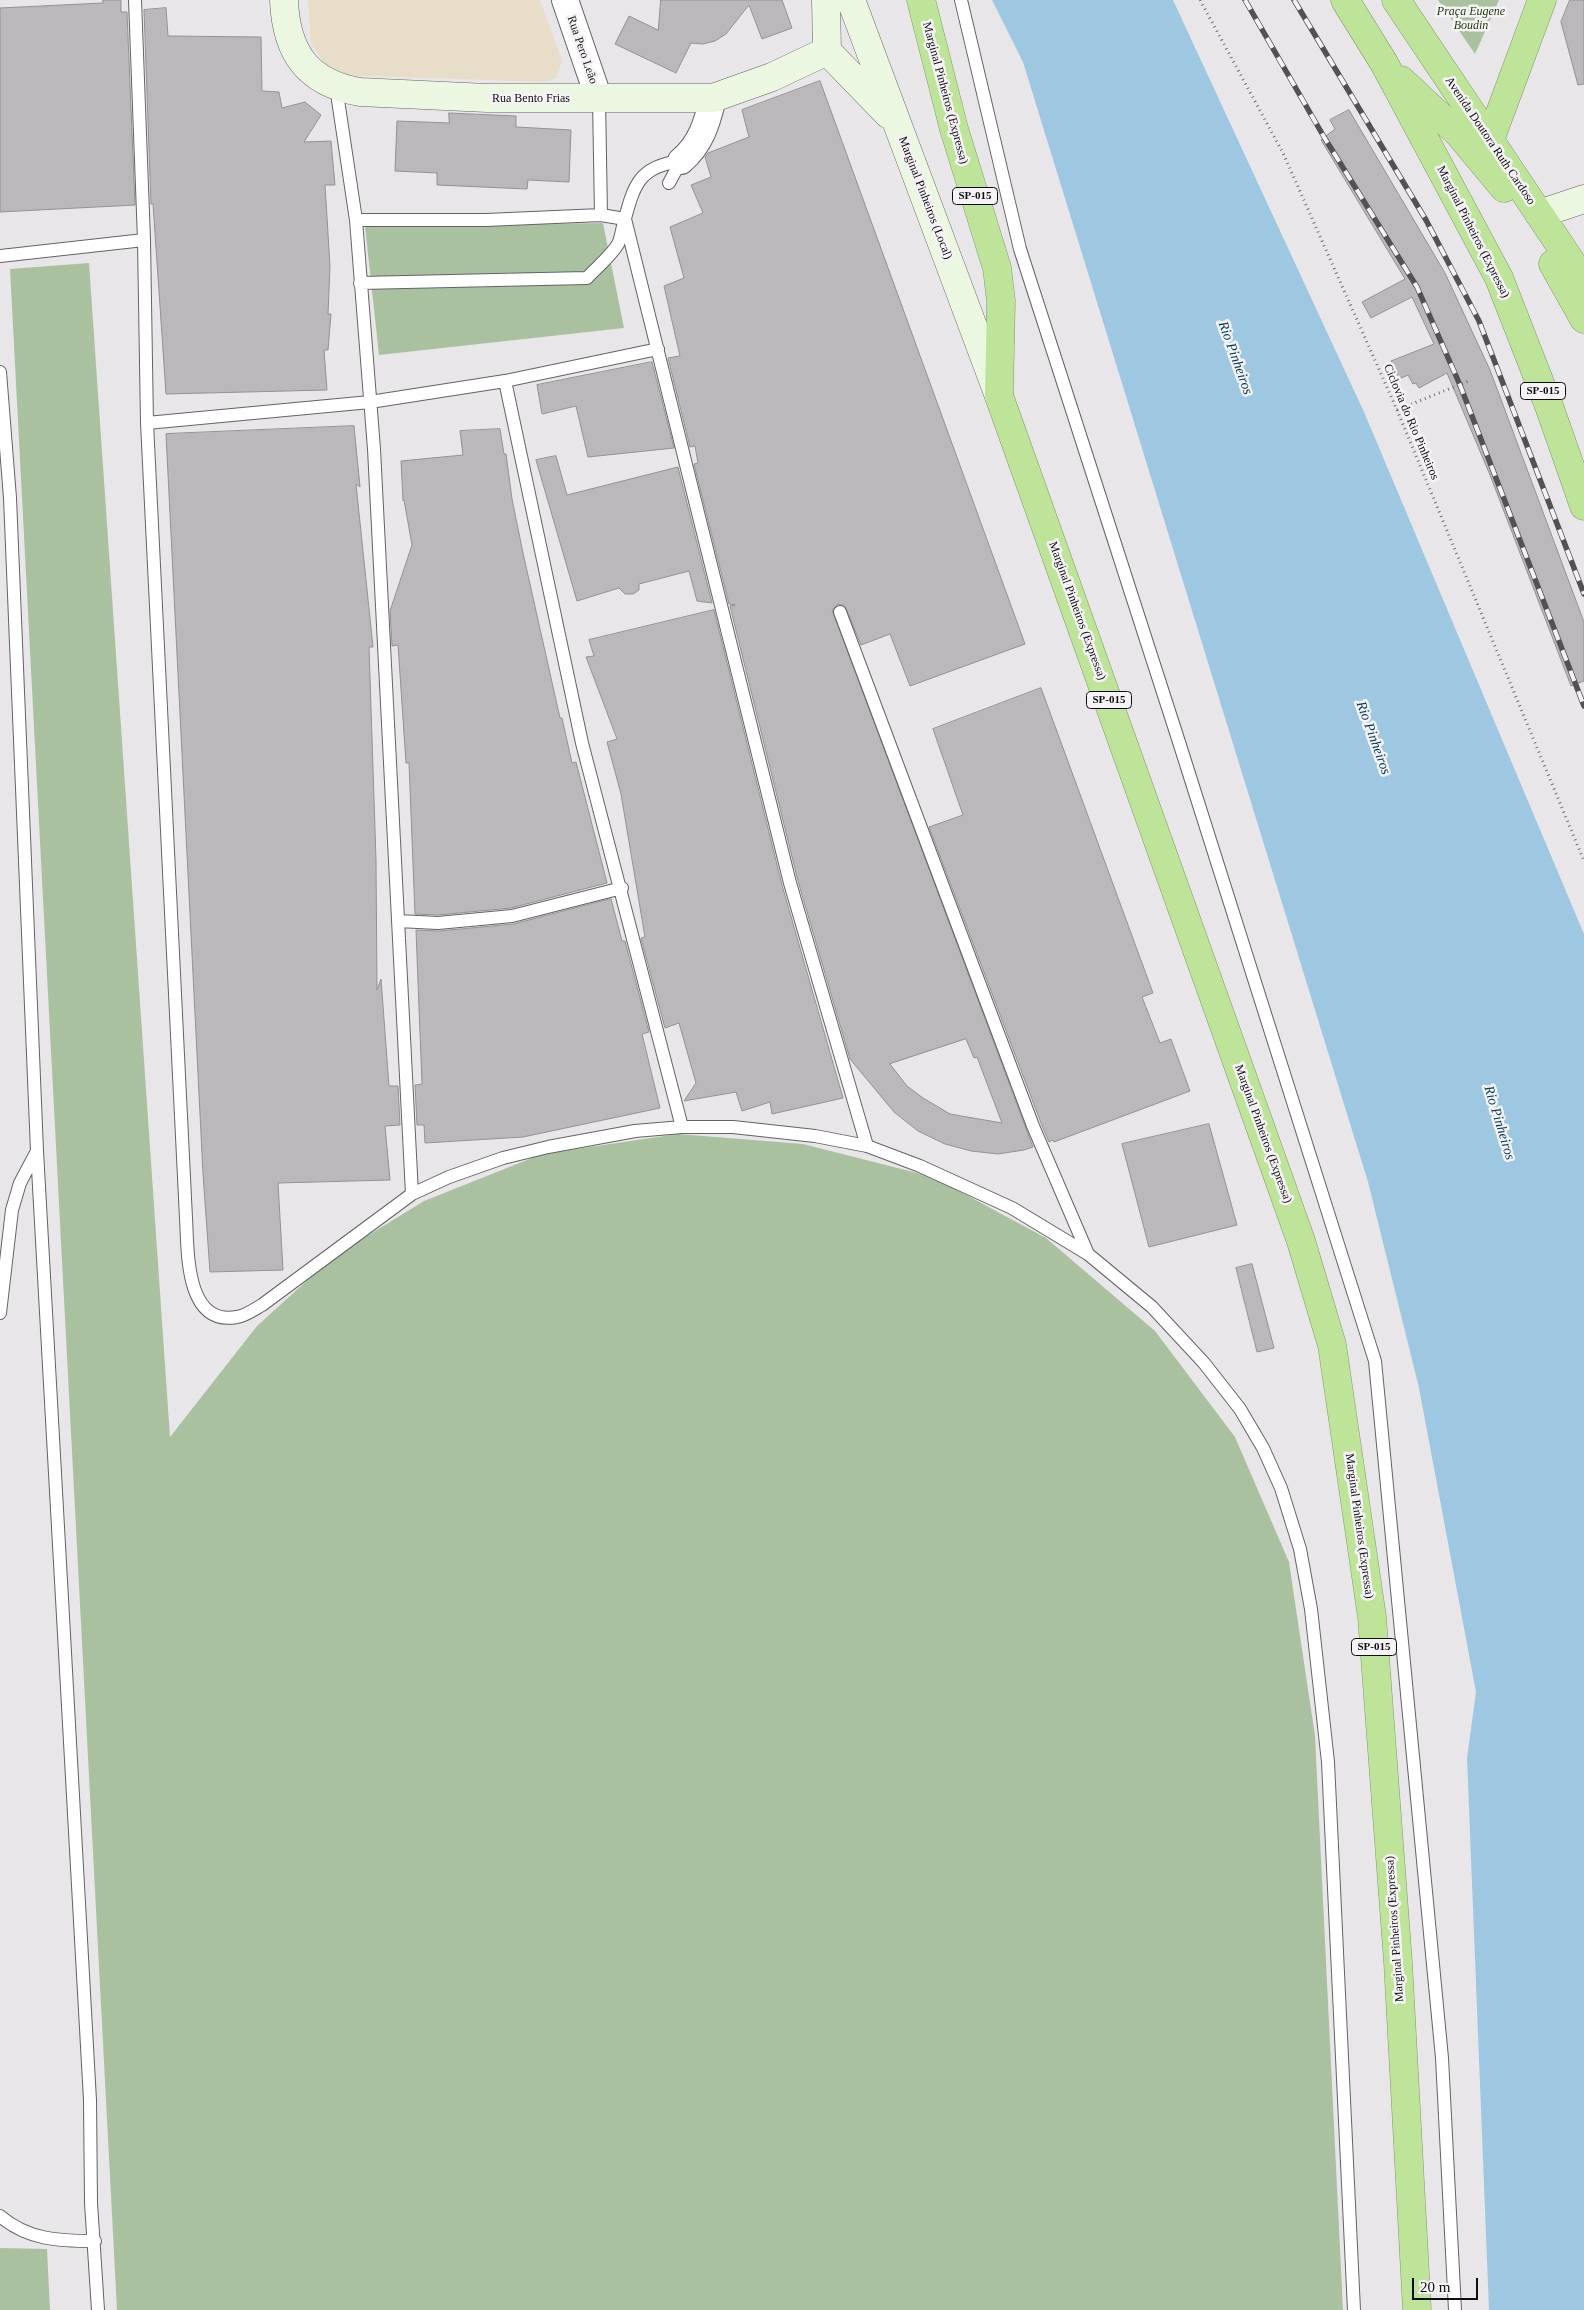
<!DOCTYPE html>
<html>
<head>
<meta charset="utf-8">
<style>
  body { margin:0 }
  #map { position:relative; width:1584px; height:2310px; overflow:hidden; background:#e9e6ea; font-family:"Times New Roman",serif }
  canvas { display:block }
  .scale { position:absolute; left:1412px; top:2278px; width:66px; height:22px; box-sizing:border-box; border:2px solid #0f0e0f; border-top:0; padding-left:6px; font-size:15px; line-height:18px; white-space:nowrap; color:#0f0e0f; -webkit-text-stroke:4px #f6f3f7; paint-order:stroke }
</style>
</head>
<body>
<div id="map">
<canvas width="1584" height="2310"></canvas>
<div class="scale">20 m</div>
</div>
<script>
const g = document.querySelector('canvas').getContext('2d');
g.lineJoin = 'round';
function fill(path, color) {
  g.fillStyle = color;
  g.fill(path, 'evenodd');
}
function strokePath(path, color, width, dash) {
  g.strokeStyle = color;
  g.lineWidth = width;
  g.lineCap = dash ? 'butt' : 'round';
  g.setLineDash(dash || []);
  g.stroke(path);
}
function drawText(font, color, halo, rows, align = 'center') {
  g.font = font + ' "Times New Roman",serif';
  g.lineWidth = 5;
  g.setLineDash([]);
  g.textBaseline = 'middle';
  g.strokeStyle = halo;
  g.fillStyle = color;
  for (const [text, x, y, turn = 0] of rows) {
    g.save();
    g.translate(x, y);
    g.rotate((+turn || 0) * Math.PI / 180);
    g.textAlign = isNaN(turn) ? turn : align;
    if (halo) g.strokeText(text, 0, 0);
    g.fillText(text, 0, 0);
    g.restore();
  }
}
fill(new Path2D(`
  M308,0H540L562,61L557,77L546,82L341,75L327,67L311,44Z`), '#e7ddc8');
fill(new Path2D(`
  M1438,0H1499L1475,54L1473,51Z
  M603,223L624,328L379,355L365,226Z
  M89,263L170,1437L257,1326L333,1257L424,1201L542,1154L678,1134L803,1144L933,1177L1046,1238L1155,1331L1235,1437L1289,1562L1315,1736L1343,2310H117L10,269Z
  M0,2248L47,2249L50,2310H0Z`), '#aac1a0');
fill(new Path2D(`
  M992,0H1173L1364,412L1584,934V2310H1489L1467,1758L1476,1692L1419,1388L1368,1182L1023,62Z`), '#9ec8e1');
const building = new Path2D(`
  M103,0H121V12H127L135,205L0,212V8L103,3Z
  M661,0H782L792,28L762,39L749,5L726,34L715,41L703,44L691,43L676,73L615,44L629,16L658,30Z
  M1570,0H1584V84L1578,85L1561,22Z
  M166,8L168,36L261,37L262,91L279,92L282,108L305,102L321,115L304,142L331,141L335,185H325L330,266L328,314H331L328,350H324L327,390L166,394L153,204H151L144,10Z
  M820,81L1025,644L910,686L890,634L861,645L845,606L838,604L832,610L1033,1147L1024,1150L998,1154L971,1151L945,1144L918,1131L894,1112L850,1059L798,881L730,606L735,605L729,604L694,464L698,463L695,446L690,447L668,358L680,356L664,286L684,278L670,227L703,213L691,185L711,177L705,157L708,153L749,137L742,110ZM966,1039L974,1058L977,1057L1002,1123L950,1114L923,1098L907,1086L890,1064Z
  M1349,110L1445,273L1490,370L1584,622V681L1571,686L1490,475L1447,373L1419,388L1416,383L1413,384L1408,375L1399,379L1391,361L1434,344L1412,297L1371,318L1362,302L1405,279L1321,140L1335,129L1330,120Z
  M449,113L516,116V127L571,130L569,182L528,180L527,189L437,185V173L395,171L397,121L449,123Z
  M652,362L674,448L588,457L576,406L542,414L537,385Z
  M354,426L360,487L356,484L373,647H369L376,860L377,990L381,979L389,1086H398L400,1125L385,1126L390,1180L278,1183L283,1270L210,1272L203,1174L166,434Z
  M500,429L504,454H506L512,499L523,553L560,718H562L572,763L576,762L607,883L511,908L438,915L415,914L409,763H406L398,645L392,646L390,611L412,545L404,500L403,501L401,461L463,455L460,431Z
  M556,456L567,495L678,467L712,603L697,601L689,571L639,584V590L633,594H625L619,588L577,601L536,460Z
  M714,610L782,885L843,1098L772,1114L770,1102L742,1111L736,1092L684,1101L696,1083L679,1023L665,1028L641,938L645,937L621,794L607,742L617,739L586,657L594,656L589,640Z
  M1041,688L1153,993L1142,997L1160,1043L1171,1039L1190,1091L1054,1142L1053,1140L1049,1142L1041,1123L929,827L963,815L933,729Z
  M611,899L622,941H625L649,1032L642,1034L660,1108L523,1137L425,1143L424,1125H417L415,1085L422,1084L416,930L439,931L513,924Z
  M1209,1124L1237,1225L1149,1247L1122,1144Z
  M1252,1264L1274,1348L1257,1352L1236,1268Z`);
fill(building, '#bbb8bc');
strokePath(building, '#939194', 1);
const lane = new Path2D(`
  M135,0L144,240L147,423L186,1218C188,1252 185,1326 237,1317C245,1316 255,1309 262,1305L412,1194L449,1177L503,1158L548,1147L635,1131L682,1127H733L815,1136L867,1146L920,1166L1012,1208L1088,1254L1152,1307L1204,1363L1240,1409L1263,1448L1281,1488L1300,1549L1311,1609L1328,1762L1354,2310
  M961,0L1020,249L1179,742L1375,1361L1442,2058L1455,2310
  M599,99L601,215
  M338,100L356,220L374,449L412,1194
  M669,183L681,161
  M625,219L790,883L867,1146
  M356,220H486L601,215L625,219
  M0,256L144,240
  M360,283L587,278C596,268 611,256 618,244C621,238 622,229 624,222C634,185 639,166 681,161
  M0,372L10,498L37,1151L90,2100L91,2203L98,2310
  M505,381L582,743L682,1127
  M147,423L370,402L505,381L658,349
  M840,612L1033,1126L1088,1254
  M398,921L438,923L512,916L622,888
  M0,1313L12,1210L20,1183L37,1151
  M0,2216C28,2240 59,2241 95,2241`);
const street = new Path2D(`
  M565,0L599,99
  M681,161C701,144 707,123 713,98`);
const secondary = new Path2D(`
  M284,0C286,52 307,83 360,92L487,98H713L772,77L827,51
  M826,0L827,51L888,114
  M851,0L999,396
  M1539,214L1584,199`);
const highway = new Path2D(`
  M921,0L954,129L997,268L1001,301L999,396L1301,1241L1332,1345L1372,1617L1398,1962L1417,2310
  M1345,0L1384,63L1499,278L1549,406L1584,506
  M1396,0L1584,281
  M1401,80L1459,134L1504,188
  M1490,140L1542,0
  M1553,264L1584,319`);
strokePath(lane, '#656266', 14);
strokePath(street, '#656266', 28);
strokePath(secondary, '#656266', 29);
strokePath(highway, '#809968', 29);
strokePath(new Path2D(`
  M1200,0L1283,153L1397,410L1584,861
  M1397,410L1471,380`), '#716f72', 3, [1, 4]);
strokePath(lane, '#fff', 12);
strokePath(street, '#fff', 26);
strokePath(secondary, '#ebf7e0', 28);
strokePath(highway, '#bde498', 28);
const rail = new Path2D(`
  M1245,0L1324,137L1417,287L1460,385L1584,706
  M1294,0L1426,220L1479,321L1584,594`);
strokePath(rail, '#535153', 5.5);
strokePath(rail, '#f6f3f7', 4, [11]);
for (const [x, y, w] of [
  [975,196,45],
  [1543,391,45],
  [1109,700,45],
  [1374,1647,45]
]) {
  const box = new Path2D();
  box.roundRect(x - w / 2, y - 8.5, w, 17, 4);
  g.fillStyle = '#f6f3f7';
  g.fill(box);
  strokePath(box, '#0f0e0f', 1);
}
drawText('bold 11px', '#0f0e0f', null, [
  ["SP-015",975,196],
  ["SP-015",1543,391],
  ["SP-015",1109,700],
  ["SP-015",1374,1647]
]);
drawText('italic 12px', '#1a3a06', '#f6f3f7', [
  ["Praça Eugene",1471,12],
  ["Boudin",1471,26]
]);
drawText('12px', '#0f0e0f', '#f6f3f7', [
  ["Rua Pero Leão",582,50,71],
  ["Marginal Pinheiros (Expressa)",945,93,75],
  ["Rua Bento Frias",531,99],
  ["Avenida Doutora Ruth Cardoso",1490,141,56],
  ["Marginal Pinheiros (Local)",925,198,69],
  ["Marginal Pinheiros (Expressa)",1473,232,63],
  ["Ciclovia do Rio Pinheiros",1411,422,67],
  ["Marginal Pinheiros (Expressa)",1077,611,70],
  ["Marginal Pinheiros (Expressa)",1263,1134,70],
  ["Marginal Pinheiros (Expressa)",1359,1526,82],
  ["Marginal Pinheiros (Expressa)",1395,1929,-94]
]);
drawText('italic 14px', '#003952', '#f6f3f7', [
  ["Rio Pinheiros",1235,358,70],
  ["Rio Pinheiros",1373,738,70],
  ["Rio Pinheiros",1499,1123,73]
]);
</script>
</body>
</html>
